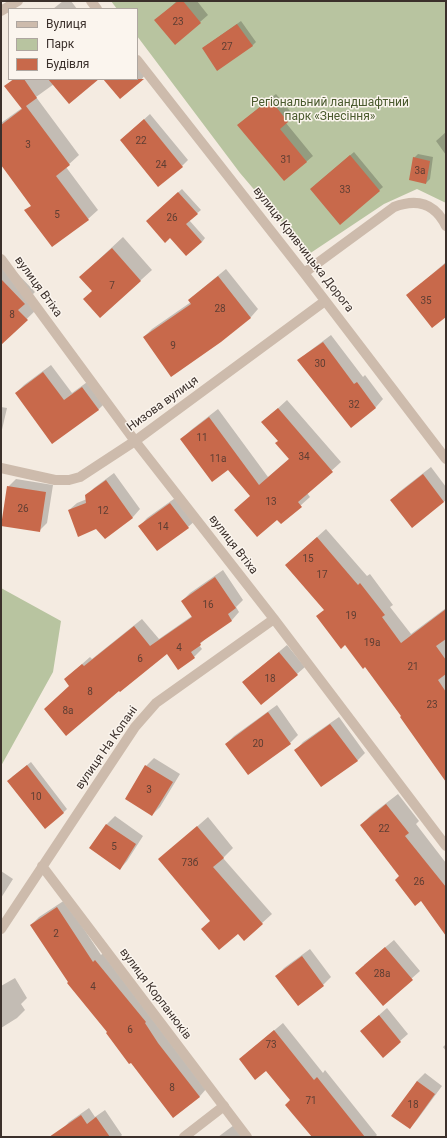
<!DOCTYPE html>
<html>
<head>
<meta charset="utf-8">
<style>
  body { margin:0 }
  #map { position:relative; width:447px; height:1138px; overflow:hidden; background:#f4ebe1; font-family:Roboto,sans-serif }
  canvas { display:block }
  .frame { position:absolute; inset:0; border:2px solid #3b302b; pointer-events:none }
  .legend { position:absolute; left:8px; top:8px; width:130px; height:72px; box-sizing:border-box; background:#fbf5ee; border:1px solid #aea6a0; margin:0; padding:5px 7px; list-style:none; font-size:12px; color:#3b302b }
  .legend li { display:flex; align-items:center; gap:8px; height:20px }
  .legend b { width:20px; border:1px solid #aea6a0 }
</style>
</head>
<body>
<div id="map">
<canvas width="447" height="1138"></canvas>
<div class="frame"></div>
<ul class="legend">
<li><b style="height:5px;background:#cdbbac"></b>Вулиця</li>
<li><b style="height:11px;background:#b8c4a0"></b>Парк</li>
<li><b style="height:11px;background:#c8694b"></b>Будівля</li>
</ul>
</div>
<script>
const g = document.querySelector('canvas').getContext('2d');
g.lineJoin = 'round';
function fill(path, color) {
  g.fillStyle = color;
  g.fill(path, 'evenodd');
}
function strokePath(path, color, width, dash) {
  g.strokeStyle = color;
  g.lineWidth = width;
  g.lineCap = dash ? 'butt' : 'round';
  g.setLineDash(dash || []);
  g.stroke(path);
}
function drawText(font, color, halo, rows, align = 'center') {
  g.font = font + ' Roboto,sans-serif';
  g.lineWidth = 3;
  g.setLineDash([]);
  g.textBaseline = 'middle';
  g.strokeStyle = halo;
  g.fillStyle = color;
  for (const [text, x, y, turn = 0] of rows) {
    g.save();
    g.translate(x, y);
    g.rotate((+turn || 0) * Math.PI / 180);
    g.textAlign = isNaN(turn) ? turn : align;
    if (halo) g.strokeText(text, 0, 0);
    g.fillText(text, 0, 0);
    g.restore();
  }
}
fill(new Path2D(`
  M111,1H446V203L417,189L384,204L309,254L240,173L137,36V9H117Z
  M1,588L61,621L53,672L1,766Z`), '#b8c4a0');
fill(new Path2D(`
  M63,1H71L77,9H53Z
  M177,1H197L208,15L200,22L156,20Z
  M241,21L256,42L252,46L203,48Z
  M137,61L147,73L140,81L105,79H137Z
  M13,79H97L54,84L36,97L79,155L66,167L98,210L88,219L54,199L1,163V123L22,108L6,86Z
  M276,94L294,116L286,123L313,156L306,162L238,125Z
  M150,114L188,160L182,166L121,140Z
  M446,132V155L436,141Z
  M354,152L383,187L340,223L315,185Z
  M418,154L433,157L430,179L426,183L414,158Z
  M182,189L201,210L189,220L205,238L202,242L151,217Z
  M123,237L152,270L100,317L93,291L80,277Z
  M446,262V316L408,295Z
  M1,265L16,272L35,292L29,298L38,308L1,344Z
  M226,269L258,309L251,317L221,341L144,337L152,329L191,302L189,300L197,293Z
  M331,335L363,377L365,375L383,399L376,407L351,426L299,360L307,353Z
  M51,365L72,393L90,380L106,402L98,410L16,393L24,385Z
  M287,400L341,462L307,493L310,497L281,523L277,519L235,510L251,496L228,468L182,439L191,430L218,409L268,477L290,458L279,441L263,422Z
  M1,407L7,408L1,434Z
  M431,467L446,487V500L412,526L392,500L399,492Z
  M114,473L140,509L133,517L105,538L97,528L69,510L77,503L87,499L86,496L94,488Z
  M16,479L53,485L47,523L39,531L8,487Z
  M178,496L196,520L188,527L140,526L147,518Z
  M326,529L367,576L370,574L393,605L390,607L411,634L446,608V780L403,716L325,609L286,565Z
  M223,570L243,600L236,607L239,612L232,620L208,636L199,645L202,649L194,657L178,669L167,653L70,686L65,679L90,657L92,659L142,619L159,639L192,616L182,601L190,593Z
  M287,645L305,667L297,674L243,682Z
  M277,705L298,735L290,743L248,774L226,744L234,736Z
  M339,717L365,753L357,761L296,750L303,742Z
  M154,758L180,774L160,807L152,815L146,766Z
  M31,762L67,809L63,813L12,777Z
  M398,794L419,821L416,824L446,863V935L421,900L400,875L361,825L372,814Z
  M115,816L143,836L127,861L120,869L90,848L107,824Z
  M208,817L233,848L223,858L272,914L262,923L238,933L211,920L160,859Z
  M1,871L13,879L1,898Z
  M65,900L101,955L103,953L207,1088L200,1096L174,1116L69,982L31,925L39,917Z
  M394,940L420,971L383,1004L364,965Z
  M310,949L331,977L323,985L298,1004L277,976L284,968Z
  M15,978L27,998L21,1004L25,1010L17,1018L1,1028V986Z
  M387,1008L408,1034L400,1041L370,1023Z
  M283,1023L323,1073L325,1070L377,1135L375,1137H314L291,1100L266,1070L240,1059Z
  M446,1044V1051L443,1047Z
  M425,1073L442,1086L417,1120L410,1128L393,1116L417,1081Z
  M89,1108L95,1117L105,1110L122,1135L120,1137H55L69,1122Z
  M234,1125L243,1137H218Z`), '#0003');
fill(new Path2D(`
  M178,1H183L201,23L175,45L154,20Z
  M237,24L253,46L217,71L202,48Z
  M14,79H24L37,98L26,106L70,165L56,176L89,220L52,247L24,210L31,206L1,165V125L22,109L4,86Z
  M48,79H99L69,104Z
  M103,79H144L120,99Z
  M270,99L288,122L280,129L307,162L284,181L237,125Z
  M144,119L183,167L158,187L120,140Z
  M350,155L380,191L340,225L310,189Z
  M413,157L430,161L426,184L409,180Z
  M178,192L198,214L186,224L202,242L186,256L170,238L165,243L146,221Z
  M112,248L141,281L100,318L83,299L92,291L79,277Z
  M446,263V317L432,328L406,295Z
  M218,276L251,318L221,342L171,377L143,337L191,304L188,300Z
  M1,279L25,304L18,310L28,320L1,345Z
  M323,342L354,384L357,382L376,408L351,428L297,360Z
  M43,372L64,400L82,387L99,410L52,444L15,393Z
  M278,408L333,472L298,502L302,507L281,524L277,520L257,537L234,510L250,496L228,470L212,482L180,439L209,417L259,485L289,459L275,443L278,441L261,422Z
  M423,474L444,502L412,528L390,500Z
  M106,480L133,518L105,539L96,529L78,537L68,510L86,503L85,495Z
  M7,486L46,492L40,532L1,526Z
  M170,503L189,528L157,551L138,526Z
  M317,537L358,585L360,583L385,615L382,617L401,643L446,609V639L436,646L446,660V674L438,680L446,692V782L400,717L401,716L365,667L363,669L345,645L341,649L316,616L324,610L285,565Z
  M215,577L236,608L228,614L232,621L200,643L201,645L191,652L195,658L178,670L167,654L120,692L119,691L66,736L44,709L69,686L64,679L82,664L84,666L134,626L150,646L192,617L181,601Z
  M279,652L298,675L261,705L242,682Z
  M268,712L291,744L248,775L225,744Z
  M330,724L358,761L321,787L294,750Z
  M27,765L64,813L45,829L7,781Z
  M145,765L173,782L152,816L125,799Z
  M386,804L409,833L405,836L446,887V936L421,901L415,906L395,880L399,876L360,825Z
  M106,824L136,844L120,870L89,848Z
  M197,826L224,858L213,867L263,924L244,941L238,934L219,950L201,929L210,921L158,859Z
  M57,907L93,962L95,960L146,1022L145,1023L158,1043L200,1097L173,1118L131,1063L129,1064L106,1033L107,1032L67,983L68,982L30,925Z
  M385,947L413,980L383,1006L355,973Z
  M302,956L324,986L298,1006L275,976Z
  M379,1015L401,1042L383,1058L360,1031Z
  M274,1030L314,1080L317,1077L365,1137H312L285,1105L290,1100L266,1071L255,1080L239,1059Z
  M417,1081L435,1094L410,1129L391,1116Z
  M81,1115L87,1124L96,1117L110,1137H49Z`), '#c8694b');
strokePath(new Path2D(`
  M184,1137L224,1106`), '#cdbbac', 10);
strokePath(new Path2D(`
  M91,1L97,9
  M1,11L18,1
  M137,60L304,273L446,459
  M1,259L135,441L274,619L446,846
  M304,273L394,207C417,198 435,203 446,226
  M1,468L55,480H69L80,477L135,441L325,301
  M42,866L247,1137
  M1,929L135,727L156,703L274,619`), '#cdbbac', 10);
drawText('10px', '#5e3e33', null, [
  ["23",178,22],
  ["27",227,47],
  ["22",141,141],
  ["3",28,145],
  ["31",286,160],
  ["24",161,165],
  ["3а",420,171],
  ["33",345,190],
  ["5",57,215],
  ["26",172,218],
  ["7",112,286],
  ["35",426,301],
  ["28",220,309],
  ["8",12,315],
  ["9",173,346],
  ["30",320,364],
  ["32",354,405],
  ["11",202,438],
  ["34",304,457],
  ["11а",218,459],
  ["13",271,502],
  ["26",23,509],
  ["12",103,511],
  ["14",163,527],
  ["15",308,559],
  ["17",322,575],
  ["16",208,605],
  ["19",351,616],
  ["19а",372,643],
  ["4",179,648],
  ["6",140,659],
  ["21",413,667],
  ["18",270,679],
  ["8",90,692],
  ["23",432,705],
  ["8а",68,711],
  ["20",258,744],
  ["3",149,790],
  ["10",36,797],
  ["22",384,829],
  ["5",114,847],
  ["73б",190,863],
  ["26",419,882],
  ["2",56,934],
  ["28а",382,974],
  ["4",93,987],
  ["6",130,1030],
  ["73",271,1045],
  ["8",172,1088],
  ["71",311,1101],
  ["18",413,1105]
]);
drawText('12px', '#4a5a2e', '#fbf5ee', [
  ["Регіональний ландшафтний",330,103],
  ["парк «Знесіння»",330,117]
]);
drawText('12px', '#3b302b', '#fbf5ee', [
  ["вулиця Кривчицька Дорога",303,250,52],
  ["вулиця Втіха",38,287,54],
  ["Низова вулиця",163,404,-36],
  ["вулиця Втіха",233,545,52],
  ["вулиця На Копані",107,748,-55],
  ["вулиця Корпанюків",155,994,53]
]);
</script>
</body>
</html>
